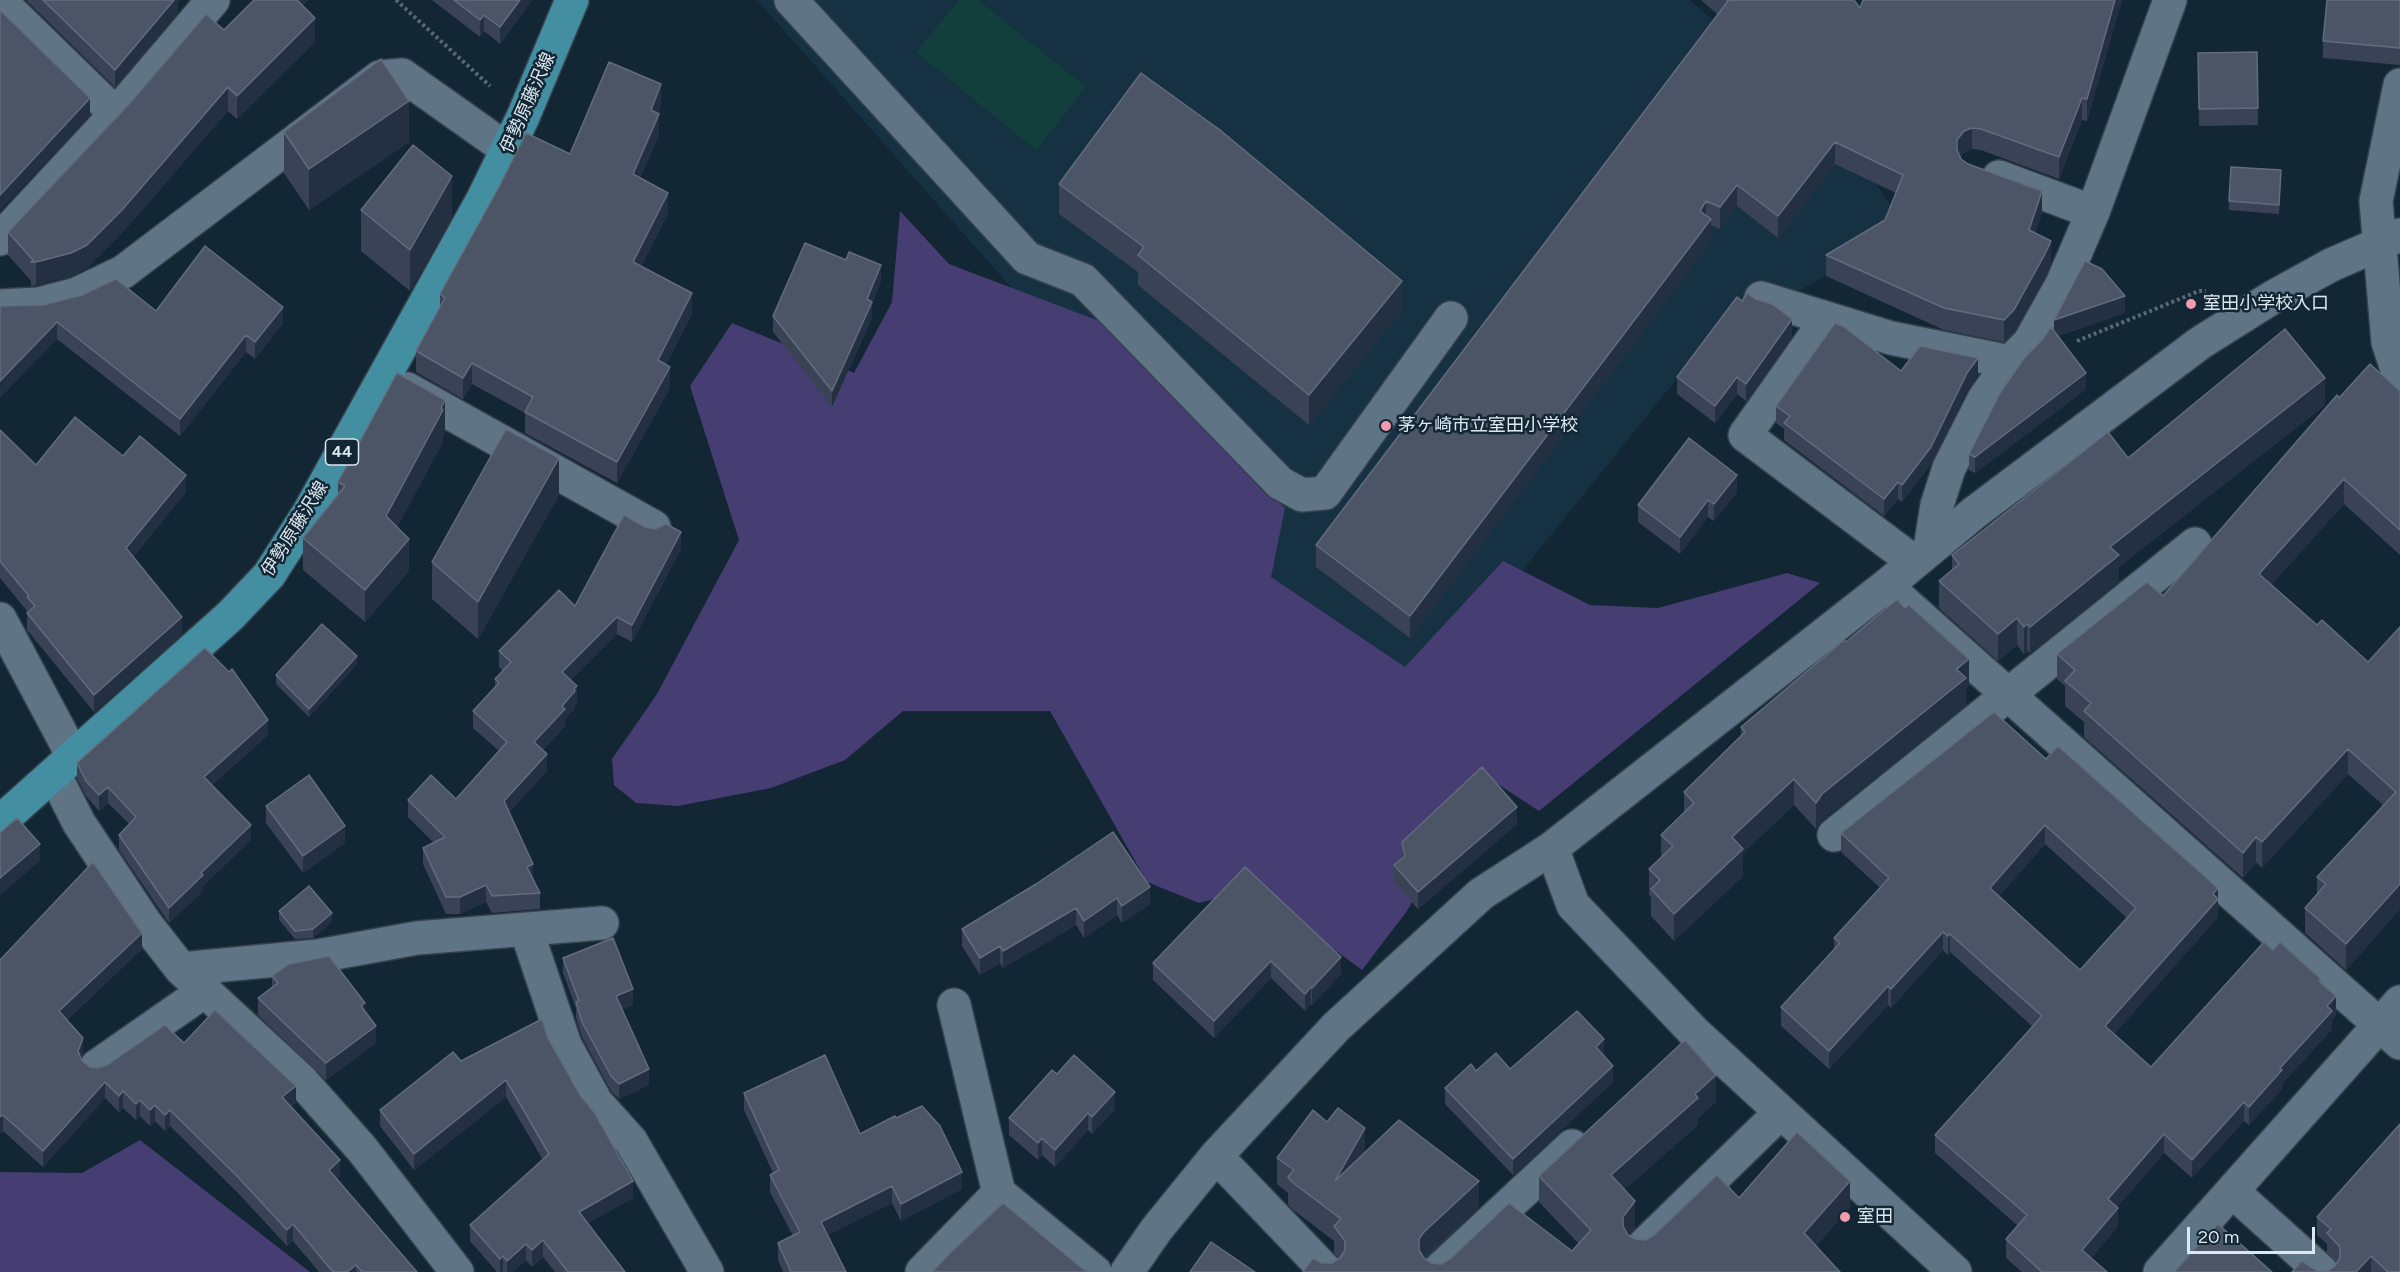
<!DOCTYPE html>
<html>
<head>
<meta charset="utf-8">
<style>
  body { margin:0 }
  #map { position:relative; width:2400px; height:1272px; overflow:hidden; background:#122633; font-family:Figtree,sans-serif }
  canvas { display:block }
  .scale { position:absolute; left:2187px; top:1227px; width:128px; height:27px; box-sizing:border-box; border:3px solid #dce8f1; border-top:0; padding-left:8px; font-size:18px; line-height:21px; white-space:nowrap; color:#dce8f1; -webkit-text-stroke:4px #122633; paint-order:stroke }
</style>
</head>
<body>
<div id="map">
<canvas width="2400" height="1272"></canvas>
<div class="scale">20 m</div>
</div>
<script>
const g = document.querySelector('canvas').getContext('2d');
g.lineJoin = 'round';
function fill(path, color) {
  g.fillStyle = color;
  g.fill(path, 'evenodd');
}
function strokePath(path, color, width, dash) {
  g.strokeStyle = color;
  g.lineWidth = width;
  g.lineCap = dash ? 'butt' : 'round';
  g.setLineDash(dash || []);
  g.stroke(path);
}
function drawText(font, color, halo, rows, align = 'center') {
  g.font = font + ' Figtree,"Noto Sans JP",sans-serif';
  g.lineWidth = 5;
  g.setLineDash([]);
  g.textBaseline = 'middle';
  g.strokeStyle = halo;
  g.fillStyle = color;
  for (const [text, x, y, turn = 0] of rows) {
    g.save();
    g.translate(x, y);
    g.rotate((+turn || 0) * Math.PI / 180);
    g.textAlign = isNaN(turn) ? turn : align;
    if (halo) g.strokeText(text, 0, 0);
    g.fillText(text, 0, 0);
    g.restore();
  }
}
fill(new Path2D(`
  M757,0H1689L1827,113L1906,227L1794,294L1747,292L1413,706L1250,558Z`), '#163142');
fill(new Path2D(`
  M900,211L949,264L1099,321L1285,508L1271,577L1405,667L1503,561L1590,605L1658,608L1787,573L1820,583L1539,811L1484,775L1407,911L1362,970L1252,889L1199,903L1147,882L1050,711H903L845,760L771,788L678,806L636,803L614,785L612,759L657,694L739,540L690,386L732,323L854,373L892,302Z
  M140,1140L310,1272H0V1172L82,1173Z`), '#463d72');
fill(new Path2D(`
  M959,0H978L1086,87L1036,150L916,52Z`), '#123f3c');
const minor = new Path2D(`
  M791,0L1027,258L1083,280L1280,483L1302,495L1325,493L1451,318
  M0,1L116,114
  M2400,85L2376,201L2388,342L2400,378
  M1999,177L2093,212
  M0,239L116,114L213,0
  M1761,298L1891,338L2010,362
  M0,306L39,304L77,294L123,272L380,77L402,75L508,150
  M1827,319L1745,435L1914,562
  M407,389L654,527
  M1930,549L1937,505L1949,468L1984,399L2010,362L2029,343L2062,284L2093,212L2170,0
  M1886,586L2400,1043
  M0,619L73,756
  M54,774L79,823L146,924L181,969L300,1079L362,1149L457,1272
  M1834,835L2195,544
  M1552,848L1573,905L1694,1032L1955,1272
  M526,929L565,1045L596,1102L631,1141L707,1272
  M181,969L318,956L417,938L602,923
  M954,1005L999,1193L1095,1272
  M97,1066L206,990
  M1216,1156L1327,1272
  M2232,1191L2322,1272
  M1641,1248L1780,1113
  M922,1272L999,1193
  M1127,1272L1156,1230L1216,1156L1336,1027L1481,894L1552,848L1886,586L1974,513L2200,343L2273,297L2331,265L2400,235
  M1437,1272L1572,1146
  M2160,1272L2400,1002`);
const major = new Path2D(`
  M0,822L230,616L269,575L308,514L483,199L523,117L572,0`);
strokePath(minor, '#35424e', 36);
strokePath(major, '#35424e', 36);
strokePath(new Path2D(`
  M396,0L490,86
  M2077,341L2199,291H2206`), '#576974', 4, [3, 3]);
strokePath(minor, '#5f7585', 33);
strokePath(major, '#448ea1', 33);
fill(new Path2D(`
  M26,0H180L178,2V12L115,87Z
  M254,0H308L303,5L315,42L237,119L228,111L122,233L87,268L71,276L36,285L31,286V281L8,255V232L224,30Z
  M432,0H532L500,44L484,31L480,37Z
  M1701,0H1854L1860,8L2122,0L2087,121L2082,120L2059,179L1981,150L1972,149L1964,153L1960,158L2042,213L2035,233L2051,262L2045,276L2014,332L2004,342L1944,330L1826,276V255L1885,220L1896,193L1835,164L1778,238L1737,206L1720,229L1711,225V241L1410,638L1316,567V545L1718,15Z
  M2400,0V65L2323,58V41Z
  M2257,52L2258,125L2199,126L2198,53Z
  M661,105L658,114L659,135L640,178L668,214L641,266L692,314L666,365L670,388L617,483L525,433V413L472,384L463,399L416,372V351L440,307V294L570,154Z
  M284,132L409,142L309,210L284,173Z
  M2281,178L2279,214L2229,210V201Z
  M1059,184L1402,310L1309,425L1138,285V272L1059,214Z
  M361,210L452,217L410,291L361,251Z
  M881,281L872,303V318L832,407L773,332V316Z
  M0,306L156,311L283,323L255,359L246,352L180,436L57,339Z
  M2125,313L2058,336L2086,389L1975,473L1969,470V454L2054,331Z
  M1792,336L1746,401L1737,394L1715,423L1677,394V377Z
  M1901,371L1978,375L1967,390L1931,464L1902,502L1898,499L1884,516L1784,440V429L1776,423V406Z
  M2400,391V555L2344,504L2271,585L2317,625L2368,662L2400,627V909L2346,970L2305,933V908L2317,894V877L2383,805L2348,774L2262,868L2256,862L2243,878L2084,737V722L2065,706V686L2057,679V654L2163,596L2339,398Z
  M2325,405L2119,567V581L2030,653L2027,651L2024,654L2017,645L1998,661L1939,608V581L1952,570V555L2128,458Z
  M0,430L36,465L123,456L186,492L133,557L182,634L94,712L27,630V611L0,578Z
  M445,432L443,435V442L397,527L409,571L365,622L303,570V538L338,495V482Z
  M1737,492L1714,521L1708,517L1680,554L1638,522V505Z
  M559,495L478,639L432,599V562Z
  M681,549L632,642L617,634L571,680L577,703L575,704V708L565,719V726L543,750L547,771L509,812L533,879L540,893V909L492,913L486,902L460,914H446L423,864V848L434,843L408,817V800L456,799L499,751L473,728V711L495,687V679L503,671L499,667V651L575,606Z
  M1846,642L1969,685L1966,688V705L1822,820L1816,829L1794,805L1743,853V876L1674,941L1651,916V897L1649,895V869L1661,858V835L1684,813V792L1741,737V727Z
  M357,664L309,717L276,684V675Z
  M268,735L212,785L251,840L203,886V891L169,923L119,850V835L129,824L108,803L99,811L86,796L77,778V763Z
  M2046,759L2218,888V917L2114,1034L2151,1067L2273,950L2321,983L2336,1015L2332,1019V1029L2282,1084V1089L2249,1125L2244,1121L2192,1178L2164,1153L2117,1207L2118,1226L2091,1258L2107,1272H2022L2006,1258V1239L2018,1226L1935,1153V1135L2033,1027L1950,952L1948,955L1943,950L1891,1008L1888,1005L1829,1069L1781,1026V1007L1834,949V938L1880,888L1841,852V833ZM2045,844L2127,918L2080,970L1999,896Z
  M266,806L345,843L303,873L266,823Z
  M1517,824L1418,909L1394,882V865L1402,858V842Z
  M1245,867L1341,974L1312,1005L1311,1004L1305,1011L1271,978L1214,1038L1153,980V963Z
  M1036,884L1150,904L1122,923L1117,915L1084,938L1076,925L1003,968L1000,963L980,975L962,946V929Z
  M279,911L332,922L313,938L295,939L279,920Z
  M142,949L67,1020L83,1054L81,1059L82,1061L90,1067L98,1068L184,1043L296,1103L291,1107L340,1176L337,1179L417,1272H319L293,1241L287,1246L237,1192L170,1126L165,1131L155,1121L150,1126L140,1116L136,1120L123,1108L119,1112L105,1098L43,1167L3,1131L0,960Z
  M563,958L633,1005L622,1009L649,1085L619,1099L611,1091L582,1037L576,1018V1008L563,973Z
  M272,976L365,1012L376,1043L326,1080L258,1015V998L272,987Z
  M548,1038L633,1198L588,1223L625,1272H555L543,1257L532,1267L526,1260L513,1272H497L470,1241V1225L543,1160L506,1097L414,1170L380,1126V1110L461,1061Z
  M1604,1055L1613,1082L1513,1175L1445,1104V1088L1476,1071L1510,1069Z
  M1057,1074L1115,1109L1092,1134L1088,1130L1055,1167L1042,1155L1038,1160L1009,1135V1118Z
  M744,1093L860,1134L896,1118L962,1189L901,1221L892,1203L827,1235L846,1272H783L778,1260V1243L793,1236L770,1192V1175L773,1173L744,1110Z
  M1716,1102L1698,1118V1125L1624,1190L1635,1228L1629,1235L1635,1239L1645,1240L1739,1198L1850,1207L1816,1246L1840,1272L1322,1263H1332L1339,1259L1334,1253V1241L1292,1209L1288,1204V1193L1277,1184V1158L1365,1152L1479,1207L1424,1259L1431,1263L1441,1264L1572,1251L1579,1244L1539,1202V1176Z
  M2317,1217L2400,1272H2292L2328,1271L2335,1266L2337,1263L2327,1252V1244L2317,1235Z`), '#3a4356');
fill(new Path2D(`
  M173,0H180L178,2V12L115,87V70Z
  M297,0H308L297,12Z
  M520,0H532L500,44V27Z
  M2115,0H2122L2087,121V99Z
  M484,15V31L480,37V20Z
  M315,18V42L237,119V96Z
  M661,84V105L651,131V110Z
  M228,87V111L122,233L87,268L71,276L36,285V262Z
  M90,98V115L0,211V195Z
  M2082,98V120L2059,179V157Z
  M409,101V142L309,210V169Z
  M659,114V135L633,195V174Z
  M1972,128V149L1964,153L1957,162V140L1964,131Z
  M1835,142V164L1778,238V216Z
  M452,176V217L410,291V250Z
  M1737,185V206L1720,229V207Z
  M2042,191V213L2029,252V230Z
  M668,193V214L633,283V262Z
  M1706,201V222L1700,211Z
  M1711,219V241L1410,638V616Z
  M2051,241V262L2045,276L2014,332L2004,342V320Z
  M881,265V281L872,303V318L832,407V391L867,299Z
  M1402,281V310L1309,425V395Z
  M692,293V314L658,381V360Z
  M2125,296V313L2054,337V320Z
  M283,307V323L255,359V342Z
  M1792,319V336L1746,401V384Z
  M57,322V339L0,398V381Z
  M246,335V352L180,436V419Z
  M1978,358V375L1967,390L1931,464L1902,502V485L1967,373Z
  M472,363V384L463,399V378Z
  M670,367V388L617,483V462Z
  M2086,373V389L1975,473V457Z
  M1737,377V394L1715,423V406Z
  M2325,378V405L2119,567V581L2030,653V627L2110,547Z
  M445,400V432L443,435V442L386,548V516Z
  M559,458V495L478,639V602Z
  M186,475V492L126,565V548Z
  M1737,475V492L1714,521V504Z
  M2344,479V504L2259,599V574Z
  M1898,482V499L1884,516V499Z
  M1708,500V517L1680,554V537Z
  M681,532V549L632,642V625Z
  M409,539V571L365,622V590Z
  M182,617V634L94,712V695Z
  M617,617V634L562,689V672Z
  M2017,618V645L1998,661V634Z
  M2027,624V651L2024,654V627Z
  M357,656V664L309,717V709Z
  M1969,659V685L1966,688V705L1822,820L1816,829V803L1822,794Z
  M577,686V703L575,704V708L565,719V726L534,759V742Z
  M268,720V735L204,792V777Z
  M2348,749V774L2262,868V842Z
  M547,754V771L504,818V801Z
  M1794,779V805L1743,853V876L1674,941V914L1732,837Z
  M108,787V803L99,811V795Z
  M1517,807V824L1418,909V892Z
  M251,825V840L203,886V891L169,923V908L201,873Z
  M2045,825V844L1990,906V888Z
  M345,826V843L303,873V856Z
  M2256,837V862L2243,878V853Z
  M40,844V861L0,895V878Z
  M533,864V881L527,867Z
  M2400,884V909L2346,970V944Z
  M486,885V902L460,914V897Z
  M1150,887V904L1122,923V906Z
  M2218,888V917L2105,1045V1026Z
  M1117,898V915L1084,938V921Z
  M1076,908V925L1003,968V951Z
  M332,913V922L313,938V929Z
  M1943,932V950L1891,1008V989Z
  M142,933V949L59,1027V1011Z
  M1950,934V952L1948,955V936Z
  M1000,946V963L980,975V958Z
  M1341,957V974L1312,1005V988Z
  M1271,961V978L1214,1038V1021Z
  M1888,986V1005L1829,1069V1051Z
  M1311,987V1004L1305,1011V994Z
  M633,989V1005L616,1012V996Z
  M2336,996V1015L2332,1019V1029L2282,1084V1089L2249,1125V1107L2280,1068Z
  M365,1003V1020L361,1006Z
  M376,1026V1043L326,1080V1063Z
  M83,1038V1054L78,1067V1051Z
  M1604,1039V1055L1596,1047Z
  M1613,1066V1082L1513,1175V1159Z
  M649,1069V1085L619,1099V1084Z
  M1716,1075V1102L1698,1118V1125L1611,1202V1175Z
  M506,1080V1097L414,1170V1154Z
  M105,1082V1098L43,1167V1151Z
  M296,1086V1103L282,1113V1097Z
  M123,1091V1108L119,1112V1096Z
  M1115,1092V1109L1092,1134V1117Z
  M140,1100V1116L136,1120V1104Z
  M2244,1102V1121L2192,1178V1160Z
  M155,1105V1121L150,1126V1110Z
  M170,1110V1126L165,1131V1115Z
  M1088,1113V1130L1055,1167V1150Z
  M3,1115V1131L0,1134V1117Z
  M1365,1128V1154L1335,1181Z
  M2164,1134V1153L2108,1217V1199Z
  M1042,1138V1155L1038,1160V1143Z
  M340,1160V1176L329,1186V1170Z
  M962,1172V1189L901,1221V1204Z
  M633,1181V1198L579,1228V1212Z
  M1479,1181V1207L1424,1258L1419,1272V1239L1424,1232Z
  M1850,1181V1207L1804,1259V1233Z
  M892,1186V1203L821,1239V1222Z
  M1635,1201V1228L1623,1243V1217Z
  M2118,1208V1226L2082,1268V1250Z
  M293,1224V1241L287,1246V1230Z
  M543,1240V1257L532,1267V1250Z
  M526,1244V1260L513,1272H507V1261Z
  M503,1256V1272H500V1259Z
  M2371,1256V1272H2356Z
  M356,1265V1272H347Z`), '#233041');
const building = new Path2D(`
  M43,0H174L115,70Z
  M254,0H297L315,18L237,96L228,87L122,210L87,245L71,253L36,262H31L33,260L8,232L130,103L206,14L224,30Z
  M454,0H520L500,27L484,15L480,20Z
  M1727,0H1854L1860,8L1863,0H2115L2087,99L2082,98L2059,157L1981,129L1972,128L1964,131L1957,140V150L1961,159L1968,164L2042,191L2029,230L2051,241L2045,254L2014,310L2004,320L1944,308L1826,255L1885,220L1903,175L1835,142L1778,216L1737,185L1720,207L1706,201L1700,211L1711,219L1410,616L1316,545L1728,1Z
  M2327,0H2400V48L2323,41Z
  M0,10L90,98L0,195Z
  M2257,52L2258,108L2199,109L2198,53Z
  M381,59L409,101L309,169L284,132Z
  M609,62L661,84L651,110L659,114L633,174L668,193L633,262L692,293L658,360L670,367L617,462L525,412L533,397L472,363L463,378L416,351L445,298L440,294L499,187L526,133L570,154Z
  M1141,73L1220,130L1402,281L1309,395L1138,255L1144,247L1059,184Z
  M413,145L452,176L410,250L361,210Z
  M2231,167L2281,170L2279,205L2229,201Z
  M805,243L846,260L849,252L881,265L867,299L872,302L832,391L773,316Z
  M205,246L283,307L255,342L246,335L180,419L57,322L0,381V306L44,305L82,295L116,279L156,311Z
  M2085,261L2102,269L2125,296L2054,320Z
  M1747,293L1755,299L1772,304L1792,319L1746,384L1737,377L1715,406L1677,377L1737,297L1742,301Z
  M1835,323L1843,326L1901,371L1920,346L1978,358L1967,373L1931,447L1902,485L1898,482L1884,499L1784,423L1790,416L1776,406Z
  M2051,327L2086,373L1975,457L1969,454L2000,393L2024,358L2042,340Z
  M2285,329L2325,378L2110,547L2119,555L2030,627L2027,624L2024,627L2017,618L1998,634L1939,581L1959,564L1952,555L2108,432L2128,458Z
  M2370,364L2400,391V530L2344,479L2259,574L2317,625L2322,620L2368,662L2400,627V884L2346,944L2305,908L2326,884L2317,877L2396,792L2348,749L2262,842L2256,837L2243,853L2084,711L2091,703L2065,681L2075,670L2057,654L2147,582L2163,596L2337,395L2339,398Z
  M397,373L445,400L441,408L443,410L386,516L409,539L365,590L303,538L345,486L338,482Z
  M75,417L123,456L140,436L186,475L126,548L182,617L94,695L27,613L35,606L27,597L29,596L0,561V430L36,465Z
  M506,429L559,458L478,602L432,562Z
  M1689,438L1737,475L1714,504L1708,500L1680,537L1638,505Z
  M624,515L645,527L655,529L666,524L681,532L632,625L617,617L562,672L577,686L574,689L575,691L562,706L565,709L534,742L547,754L504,801L533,864L527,867L540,893L492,896L486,885L460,897H446L423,848L445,837L408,800L431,775L456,799L507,742L473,711L499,683L495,679L511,662L499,651L559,590L575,606Z
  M1897,599L1905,608L1909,605L1969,659L1956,669L1966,678L1822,794L1816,803L1794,779L1732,837L1743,849L1674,914L1651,889L1660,880L1649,869L1673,846L1661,835L1694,803L1684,792L1745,732L1741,727L1844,640L1846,642Z
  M322,624L357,656L309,709L276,675Z
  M205,648L229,672L232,669L268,720L204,777L251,825L201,873L203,875L169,908L119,835L136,817L108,787L99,795L86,781L77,763Z
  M1994,712L2046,759L2058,746L2218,888L2213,894L2218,899L2105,1026L2151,1067L2264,942L2273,950L2280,942L2321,979L2319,981L2336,996L2327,1006L2332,1011L2280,1068L2282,1070L2249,1107L2244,1102L2192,1160L2164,1134L2108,1199L2118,1208L2082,1250L2107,1272H2042L2006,1239L2027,1215L1935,1135L2042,1016L1950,934L1948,936L1943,932L1891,989L1888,986L1829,1051L1781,1007L1840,943L1834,938L1889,878L1841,833ZM2045,825L2136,908L2080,970L1990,888Z
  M1482,767L1517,807L1418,892L1394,865L1405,856L1402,842Z
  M309,775L345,826L303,856L266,806Z
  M17,818L40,844L0,878V833Z
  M1113,832L1150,887L1122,906L1117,898L1084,921L1076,908L1003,951L1000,946L980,958L962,929L1036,884Z
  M93,862L142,933L59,1011L83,1038L78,1051L82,1061L90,1067L98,1068L107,1065L165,1025L184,1043L215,1010L296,1086L282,1097L340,1160L329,1170L417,1272H362L356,1265L347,1272H333L293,1224L287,1230L237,1176L170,1110L165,1115L155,1105L150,1110L140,1100L136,1104L123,1091L119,1096L105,1082L43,1151L3,1115L0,1117V960Z
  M1245,867L1341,957L1312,988L1311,987L1305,994L1271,961L1214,1021L1153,963Z
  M309,886L332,913L313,929L295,931L279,911Z
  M613,938L633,989L616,996L649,1069L619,1084L611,1076L582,1022L576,1002L579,1001L563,958Z
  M329,956L365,1003L361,1006L376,1026L326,1063L258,998L278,983L272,976L289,964Z
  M1577,1011L1604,1039L1596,1047L1613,1066L1513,1159L1445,1088L1471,1064L1476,1071L1496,1053L1510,1069Z
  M542,1019L548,1038L580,1095L594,1112L633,1181L579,1212L625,1272H568L543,1240L532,1250L526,1244L507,1261L503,1256L500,1259L470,1225L549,1154L506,1080L414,1154L380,1110L453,1052L461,1061Z
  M1685,1040L1716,1075L1695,1094L1698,1098L1611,1175L1635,1201L1623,1217V1226L1628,1235L1635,1239L1645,1240L1654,1235L1717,1175L1739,1198L1797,1132L1850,1181L1804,1233L1840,1272H1303L1313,1258L1322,1263H1332L1340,1258L1345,1250V1241L1334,1226L1341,1219L1292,1182L1288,1177L1294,1170L1277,1158L1313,1110L1327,1122L1338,1108L1365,1128L1335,1181L1399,1120L1479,1181L1424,1232L1419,1239V1250L1424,1258L1431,1263L1441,1264L1450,1259L1509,1203L1572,1251L1591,1230L1539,1176Z
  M825,1055L860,1134L895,1116L896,1118L922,1106L940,1126L962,1172L901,1204L892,1186L821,1222L846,1272H791L778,1243L800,1232L770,1175L779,1170L744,1093Z
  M1074,1055L1115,1092L1092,1117L1088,1113L1055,1150L1042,1138L1038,1143L1009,1118L1052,1070L1057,1074Z
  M2400,1124V1272H2388L2371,1256L2356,1272H2292L2302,1261L2319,1272L2328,1271L2335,1266L2340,1258V1247L2327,1233L2331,1229L2317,1217Z
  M1003,1203L1083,1269L1089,1272H932L949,1254Z
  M2218,1224L2272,1272H2174Z
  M1211,1242L1255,1272H1190Z`);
fill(building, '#4c5566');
strokePath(building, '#626c7c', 1.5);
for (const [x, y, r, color] of [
  [2191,304,6,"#f29aae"],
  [1386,426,6,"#f29aae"],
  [1845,1217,6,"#f29aae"]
]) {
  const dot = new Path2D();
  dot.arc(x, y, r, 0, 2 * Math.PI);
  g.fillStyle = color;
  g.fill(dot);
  strokePath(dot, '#122633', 2);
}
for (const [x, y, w] of [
  [342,452,33]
]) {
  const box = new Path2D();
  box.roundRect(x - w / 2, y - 13, w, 26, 4.5);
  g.fillStyle = '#122633';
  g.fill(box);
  strokePath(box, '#dce8f1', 1.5);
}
drawText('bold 16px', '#dce8f1', null, [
  ["44",342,452]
]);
drawText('18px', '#dce8f1', '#122633', [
  ["伊勢原藤沢線",528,103,-66],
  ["伊勢原藤沢線",295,529,-58]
]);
drawText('18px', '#dce8f1', '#122633', [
  ["室田小学校入口",2203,304],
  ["茅ヶ崎市立室田小学校",1398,426],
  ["室田",1857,1217]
], 'left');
</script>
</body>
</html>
